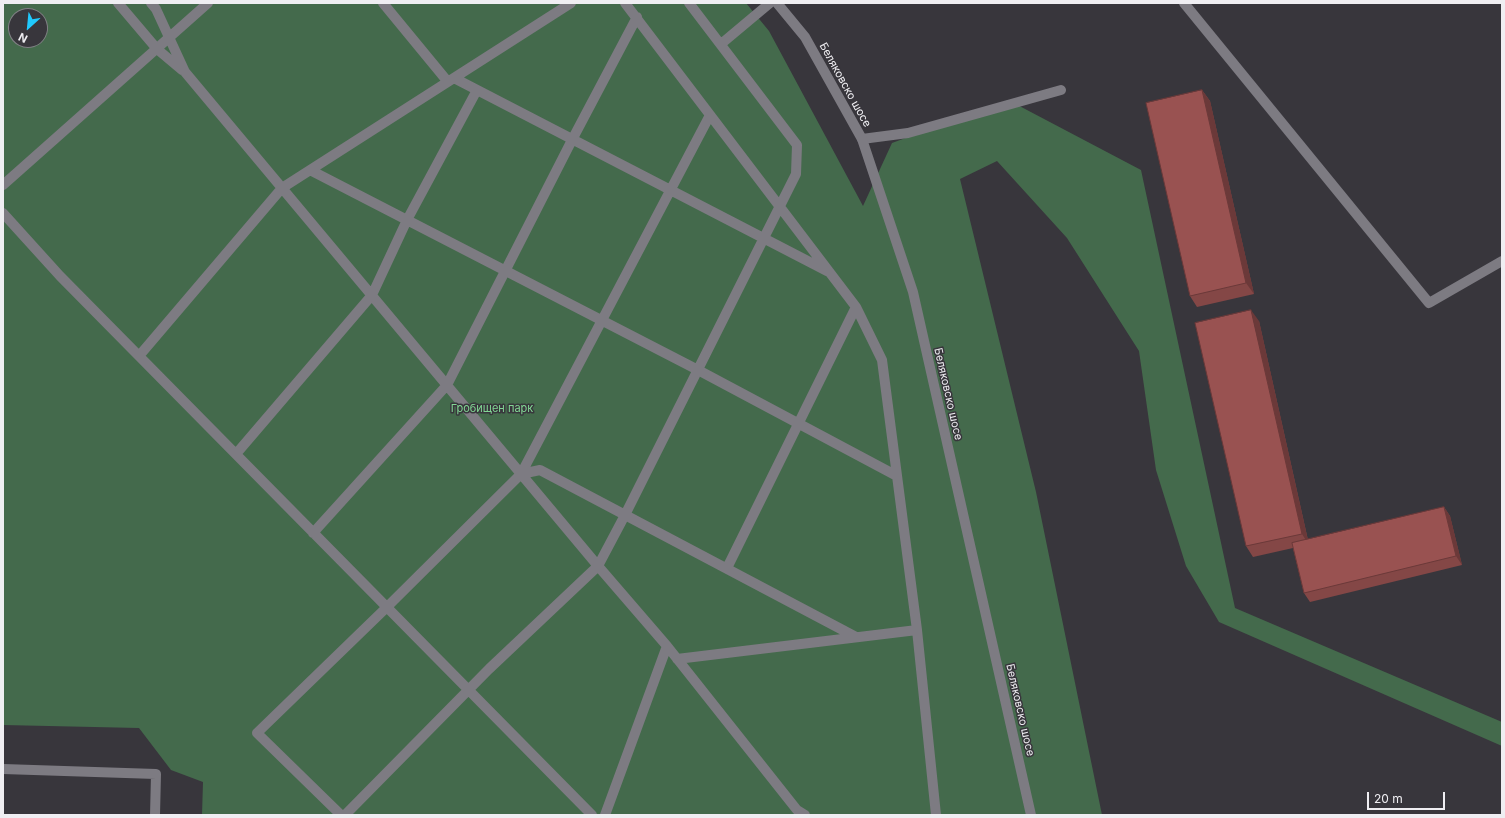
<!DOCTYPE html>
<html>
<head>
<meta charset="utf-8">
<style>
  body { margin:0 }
  #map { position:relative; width:1505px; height:818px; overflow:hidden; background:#38363c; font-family:Inter,sans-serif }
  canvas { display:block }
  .frame { position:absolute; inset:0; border:4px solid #efeef2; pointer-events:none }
  .north { position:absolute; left:8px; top:8px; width:40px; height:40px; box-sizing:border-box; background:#38363c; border:1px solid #818085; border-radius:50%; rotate:207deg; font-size:11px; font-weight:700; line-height:16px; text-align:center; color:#efeef2 }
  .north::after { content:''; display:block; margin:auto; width:14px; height:18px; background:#20c9fd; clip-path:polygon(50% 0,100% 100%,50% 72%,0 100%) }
  .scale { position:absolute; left:1367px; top:792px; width:78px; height:18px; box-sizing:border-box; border:2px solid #efeef2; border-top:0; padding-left:5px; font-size:12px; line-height:14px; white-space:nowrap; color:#efeef2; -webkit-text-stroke:3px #38363c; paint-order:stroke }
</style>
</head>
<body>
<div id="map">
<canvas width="1505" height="818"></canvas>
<div class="frame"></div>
<div class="north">N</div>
<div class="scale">20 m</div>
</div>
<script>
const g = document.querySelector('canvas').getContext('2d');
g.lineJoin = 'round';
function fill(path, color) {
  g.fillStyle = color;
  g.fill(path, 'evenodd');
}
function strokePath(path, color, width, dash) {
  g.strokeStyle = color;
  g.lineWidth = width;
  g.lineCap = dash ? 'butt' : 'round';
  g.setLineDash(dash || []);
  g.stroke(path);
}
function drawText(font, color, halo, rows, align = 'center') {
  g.font = font + ' Inter,sans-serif';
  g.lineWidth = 3;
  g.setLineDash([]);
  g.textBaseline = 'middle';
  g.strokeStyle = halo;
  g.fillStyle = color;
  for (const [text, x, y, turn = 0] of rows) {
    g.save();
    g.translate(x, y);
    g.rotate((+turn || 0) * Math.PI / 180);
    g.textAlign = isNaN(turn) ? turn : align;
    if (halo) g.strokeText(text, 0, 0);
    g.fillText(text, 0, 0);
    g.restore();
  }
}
fill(new Path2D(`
  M3,3H746L769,31L863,206L892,143L1008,100L1141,170L1235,608L1502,722V746L1219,622L1186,566L1156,470L1139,351L1067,238L997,161L960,179L1036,492L1102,815H202L203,782L171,770L139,728L3,725ZM16,16H40V40H16Z`), '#446a4c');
strokePath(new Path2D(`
  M118,3L157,49L182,70
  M151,3L156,9L185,72L598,566L667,646L797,810L805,815
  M383,3L448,82
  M625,3L856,307L882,360L917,630L936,815
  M1184,3L1429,303L1502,261
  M721,44L770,3
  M454,78L827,271
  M862,139L908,133L1061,90
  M310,170L698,370L897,476
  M3,185L208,3
  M3,213L60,276L592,815
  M139,356L282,188L571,3
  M236,454L372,295L407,220L477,90
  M521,474L540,470L856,637
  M313,533L447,385L572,140L637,17
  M727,568L856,307
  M677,659L917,630
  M3,769L156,774L155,815
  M341,815L257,733L387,607L521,474L710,115
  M345,815L489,669L598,566L625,515L796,174L797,145L689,3
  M605,815L667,646`), '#7d7b82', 10);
strokePath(new Path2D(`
  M777,3L805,37L862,139L913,292L1031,815`), '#7d7b82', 10);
fill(new Path2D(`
  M1202,90L1210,101L1254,294L1197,307L1190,296Z
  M1259,321L1308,540L1444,507L1450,516L1462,565L1310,602L1304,593L1293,548L1253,557L1246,546Z`), '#844746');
fill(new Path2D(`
  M1202,90L1210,101L1254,294L1246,283Z
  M1251,310L1259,321L1309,545L1302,534Z
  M1444,507L1450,516L1462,565L1456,556Z`), '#6b3939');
const building = new Path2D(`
  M1202,90L1246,283L1190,296L1146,103Z
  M1251,310L1302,534L1246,546L1195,323Z
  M1444,507L1456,556L1304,593L1292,543Z`);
fill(building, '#995251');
strokePath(building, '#6b3939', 1);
drawText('11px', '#efeef2', '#38363c', [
  ["Беляковско шосе",845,85,61],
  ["Беляковско шосе",948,394,77],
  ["Беляковско шосе",1020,710,77]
]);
drawText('11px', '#82d694', '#38363c', [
  ["Гробищен парк",492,409]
]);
</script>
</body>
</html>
